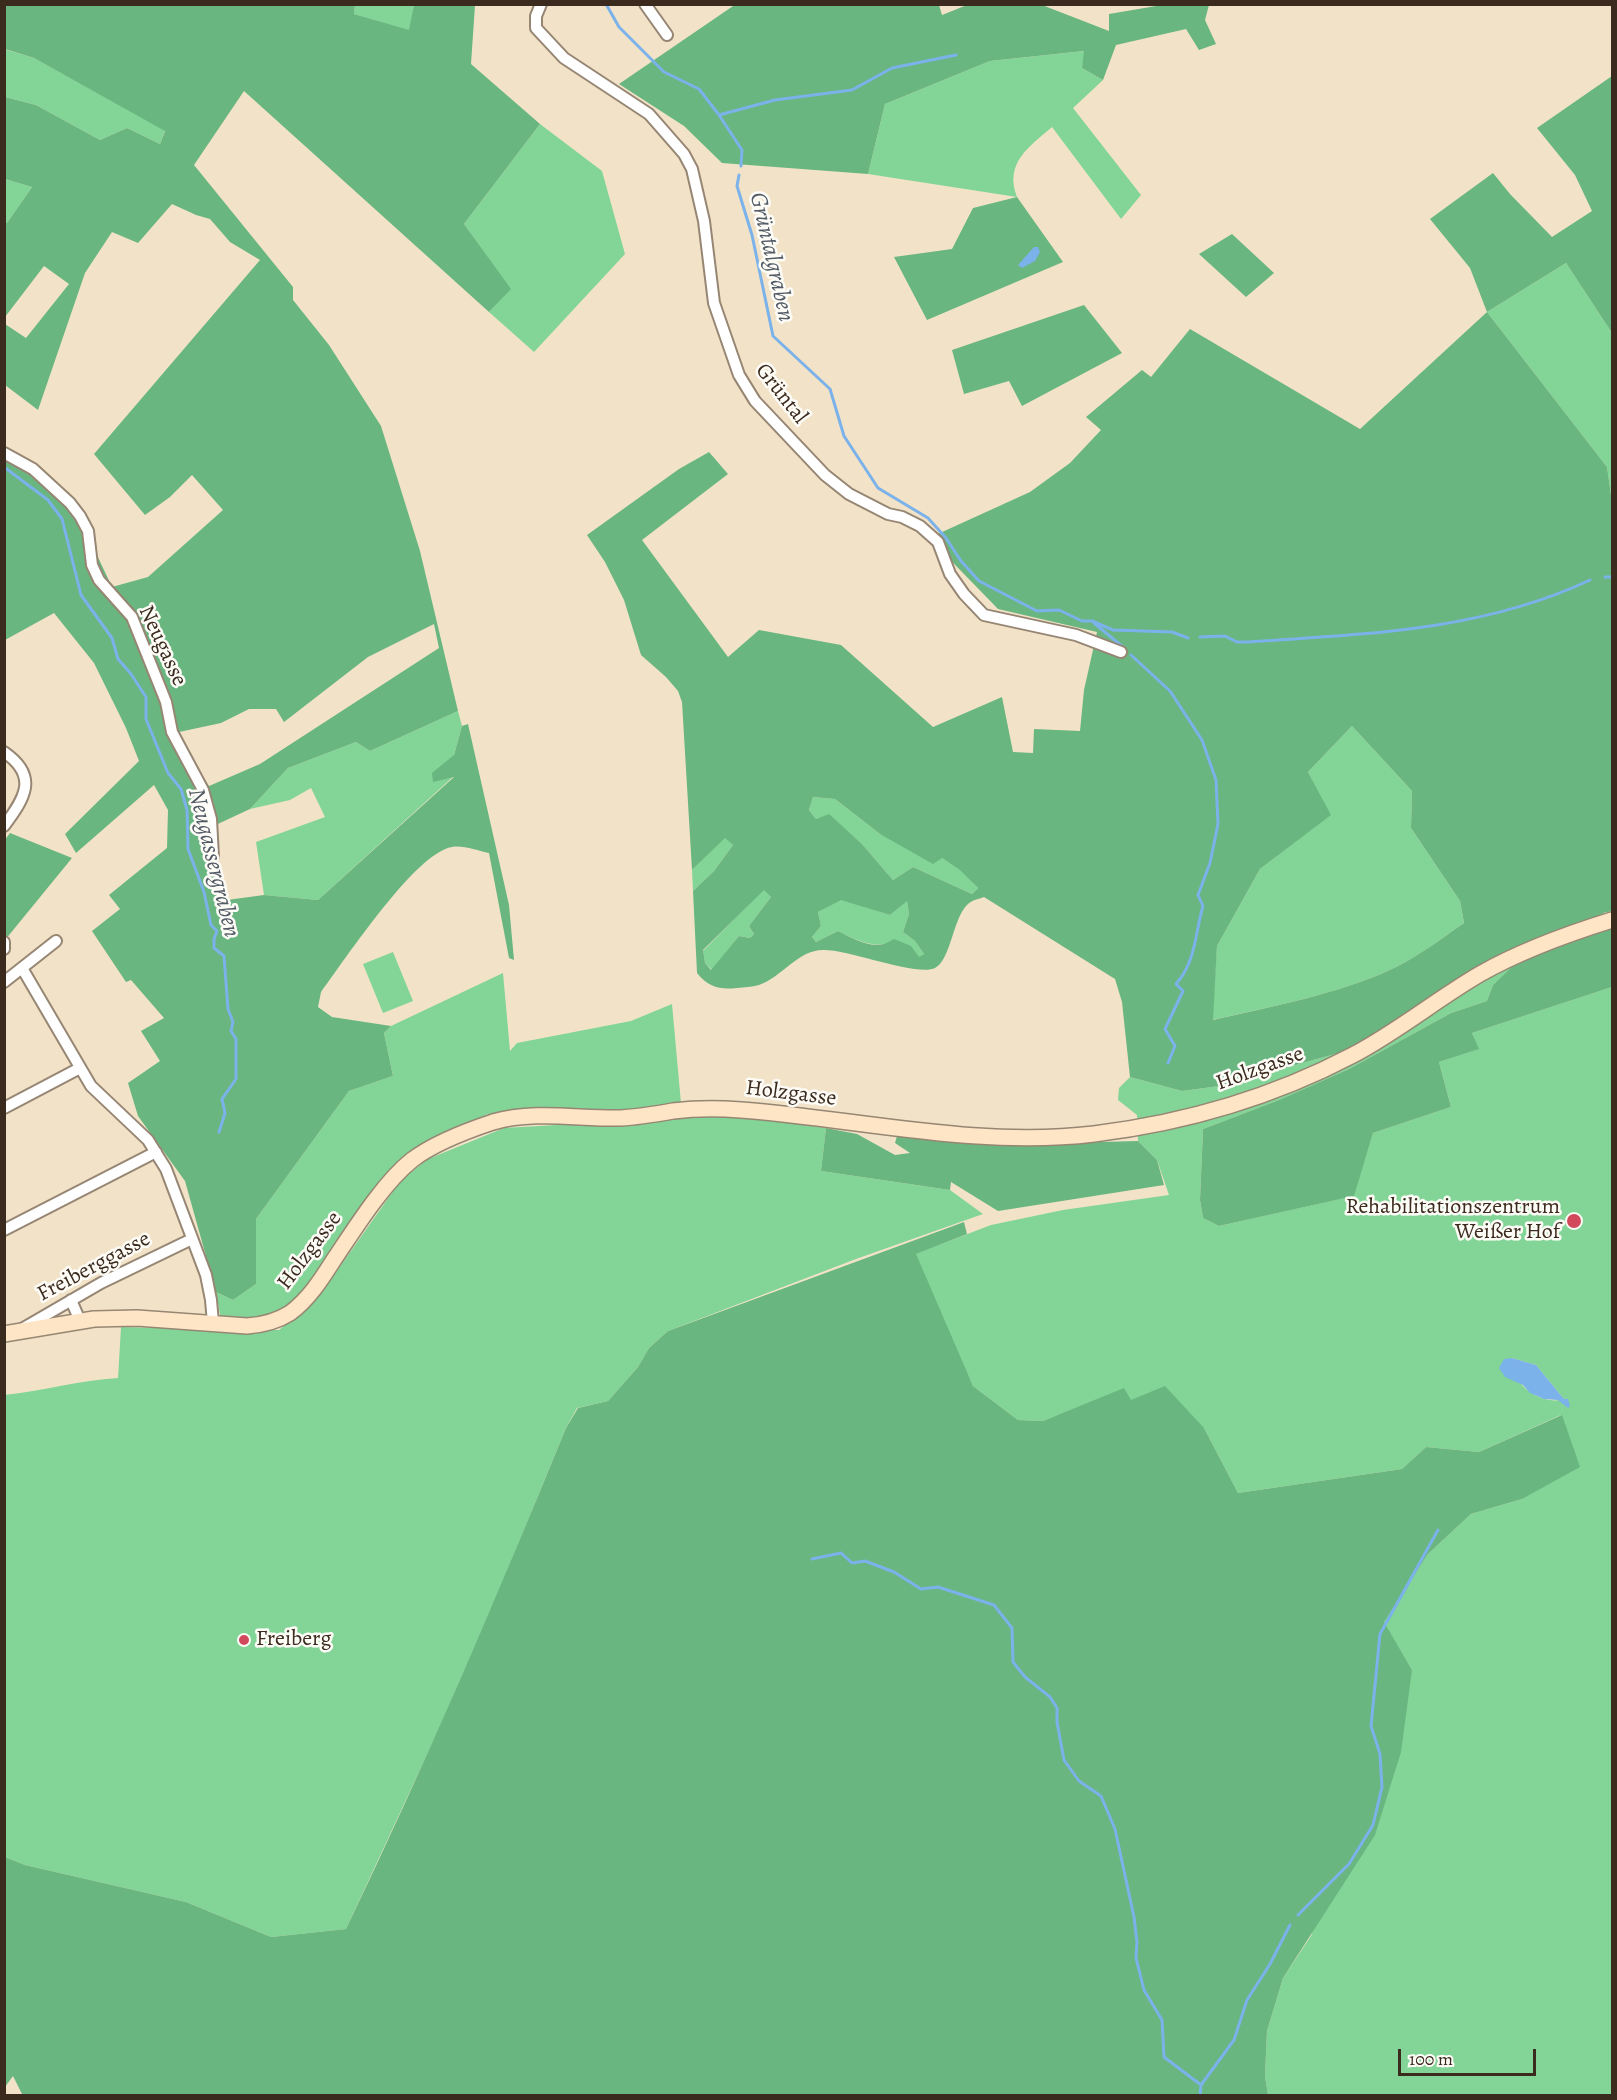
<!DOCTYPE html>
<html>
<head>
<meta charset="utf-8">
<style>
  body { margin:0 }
  #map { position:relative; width:1617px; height:2100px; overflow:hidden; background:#f2e3c8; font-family:Alegreya,serif }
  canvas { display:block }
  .frame { position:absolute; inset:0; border:6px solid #3b2a1e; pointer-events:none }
  .scale { position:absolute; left:1398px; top:2049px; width:138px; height:27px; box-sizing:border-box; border:3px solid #3b2a1e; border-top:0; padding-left:8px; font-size:18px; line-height:21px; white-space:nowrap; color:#3b2a1e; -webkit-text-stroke:4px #fdfcf7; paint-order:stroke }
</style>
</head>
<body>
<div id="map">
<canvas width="1617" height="2100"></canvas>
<div class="frame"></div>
<div class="scale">100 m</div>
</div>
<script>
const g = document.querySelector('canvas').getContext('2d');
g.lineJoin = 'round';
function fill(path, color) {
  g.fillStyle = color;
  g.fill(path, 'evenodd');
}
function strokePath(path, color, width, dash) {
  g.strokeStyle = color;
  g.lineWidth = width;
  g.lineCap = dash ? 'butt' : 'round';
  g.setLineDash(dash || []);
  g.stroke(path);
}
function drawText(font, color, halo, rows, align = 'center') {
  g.font = font + ' Alegreya,serif';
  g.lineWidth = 5;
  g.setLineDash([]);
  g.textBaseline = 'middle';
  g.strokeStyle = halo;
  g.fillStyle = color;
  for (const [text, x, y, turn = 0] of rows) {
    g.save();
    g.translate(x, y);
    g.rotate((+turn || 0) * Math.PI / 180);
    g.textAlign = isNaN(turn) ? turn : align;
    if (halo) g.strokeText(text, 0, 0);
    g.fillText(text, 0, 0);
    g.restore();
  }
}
fill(new Path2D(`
  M355,5H414L410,31L354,14Z
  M4,49L34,58L165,130L160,144L127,128L100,140L36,105L5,97Z
  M1085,51L1082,68L1103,80L1073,108L1141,195L1121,219L1052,127C1029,147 1004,163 1017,197L868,174L885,104L990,61Z
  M540,124L602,171L625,254L534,352L489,312L510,289L464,224Z
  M5,179L32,187L7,223H5Z
  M1566,263L1612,333V502L1607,467L1487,312Z
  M458,711L462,726L454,755L455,775L318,900L264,895L256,842L325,817L311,788L290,800L250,809L288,768L356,742L370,751Z
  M1352,726L1412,791L1411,828L1460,901L1464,923C1438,941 1411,962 1381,974C1328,996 1269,1007 1212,1020L1217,946L1260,869L1330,815L1308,772Z
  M813,797L835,799L880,834L942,858L961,870L978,888L972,894L913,867L893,880L862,844L829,815L816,819L809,810Z
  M725,837L733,845L714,871L693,891L692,870Z
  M764,889L771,897L749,926L754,934L750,938L739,936L712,970L705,963L703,951Z
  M841,899L890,915L907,900L909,914L903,932L915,941L924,954L919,958L888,943C870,948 854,939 838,931L816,942L812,937L821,926L818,912Z
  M393,952L413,1001L383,1013L363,964Z
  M1517,963L1493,985L1487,1001L1451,1013L1349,1069L1279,1100L1203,1129L1200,1200L1203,1218L1219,1226L1353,1196L1373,1133L1451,1107L1439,1062L1478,1049L1472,1033L1612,987V2095H1268L1265,2076L1267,2031L1283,1978L1311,1936L1412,1670L1383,1622L1428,1554L1471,1514L1522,1499L1561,1415L1479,1452L1426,1447L1402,1469L1238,1493L1204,1428L1130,1400L1124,1389L1043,1421L1018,1420L973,1386L926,1285L915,1254L991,1225L1063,1210L1169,1195L1157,1160L1138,1141L1137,1115L1118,1100L1119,1088L1130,1077L1182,1091L1220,1086L1335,1054L1367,1052L1468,987ZM1512,1358L1536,1365L1564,1399C1549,1404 1528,1395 1519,1381C1515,1375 1514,1364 1512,1358Z
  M503,973L510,1051L517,1043L631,1021L672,1004L681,1103L653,1110L489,1120L488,1114L396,1163L368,1198L312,1283L289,1308L270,1318L221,1320L216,1292L233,1300L256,1284V1219L349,1091L393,1076L384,1033L391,1026Z
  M730,1115L826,1128L821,1171L950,1190L983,1214L856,1259L668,1331L649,1348L638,1367L608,1401L577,1408L566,1428L498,1593L437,1733L346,1929L271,1937L186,1902L25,1865L5,1857L4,1395C43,1391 80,1380 118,1378L121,1327L240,1330H279L309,1305L334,1275L401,1180L428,1159L504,1128Z`), '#82d597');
fill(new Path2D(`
  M736,4L939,5L942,15L967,5H1042L1109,31V14L1162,5H1209L1205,20L1216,44L1199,50L1186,29L1116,45L1103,80L1082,68L1084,51L990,61L885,104L868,174L722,163L684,126L619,84Z
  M5,5H355L354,14L409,30L414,5H475L471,64L540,124L464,224L511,289L489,312L244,91L194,165L293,287V300L329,345L381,426L420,551L458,711L370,751L356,742L288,768L250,809L207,829L227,900L264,895L318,900L454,777L433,782L432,773L454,755L462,726L468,724L509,905L514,960L509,958L489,853C478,851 463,845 452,847C415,853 345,960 321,992L318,1007L332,1017L391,1026L384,1033L393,1076L349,1091L256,1219V1284L233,1300L216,1292L185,1181L138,1116L128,1083L160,1061L141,1031L164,1018L131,980L126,982L92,931L120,909L109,895L167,848L168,810L154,785L76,853L65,834L139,761L126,728L94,663L54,613L5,640L4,452L35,469L91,528L96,553L112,587L148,577L223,510L192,475L170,497L145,515L94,454L260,260L230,242L210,219L196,215L172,204L138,243L112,232L85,273L38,410L5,385V324L26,338L69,284L44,266L5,317V223H7L32,187L5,179V97L36,105L100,140L127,128L160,144L165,131L34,58L5,49ZM434,624L439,648L260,764L209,786L191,763L179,732L221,723L249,709H276L284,722L368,657Z
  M1612,76V333L1566,263L1487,312L1607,467L1612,502V911L1603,913L1608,926L1612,925V987L1472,1033L1479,1049L1439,1062L1451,1107L1373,1133L1354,1196L1219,1226L1203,1218L1200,1200L1203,1129L1279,1100L1349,1069L1451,1013L1487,1001L1493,985L1515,964L1468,987L1367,1052L1335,1054L1220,1086L1182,1091L1130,1077L1122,1002L1115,979L984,897C979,899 972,900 968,904C953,917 951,960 935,968C918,977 847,949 823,950C798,950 782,977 759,985C752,987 744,987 737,988C720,990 708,987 697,973L693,891L714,871L733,845L725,838L692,870L682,702L678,691L666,677L641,655L624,600L605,562L587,535L679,469L709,452L728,474L642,540L728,657L759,630L841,645L933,727L1002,697L1013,752L1033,753L1034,729L1080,731L1084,690L1097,632L998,609L929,538L1030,492L1070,463L1101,430L1086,417L1142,370L1151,377L1190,329L1360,429L1487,312L1470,268L1430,219L1493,173L1510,194L1552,237L1592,211L1575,175L1537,128ZM1352,726L1412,791L1411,828L1460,901L1464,923C1438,941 1411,962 1381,974C1328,996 1269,1007 1213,1020L1217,946L1260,869L1331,815L1308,772ZM813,797L835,799L880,834L933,864L942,858L960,870L978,888L972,894L913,867L893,880L862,844L829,814L816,819L809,810ZM764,890L771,897L749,926L754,934L750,938L739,936L711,970L705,963L703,950ZM841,900L890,915L907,901L909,914L903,932L915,941L924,954L919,957L911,946L894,939C876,952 856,940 838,931L816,942L812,937L821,926L818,912Z
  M1017,197L1063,262L927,320L894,257L952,249L973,208Z
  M1232,234L1274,273L1246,297L1199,254Z
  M1084,305L1122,353L1022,406L1009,381L964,394L952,350Z
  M10,833L72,858L5,940L4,841Z
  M826,1128L857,1134L895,1155L910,1153L895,1143L897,1136L988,1145L1138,1141L1157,1160L1164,1185L998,1211L951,1182L950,1190L821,1171Z
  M964,1222L967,1234L916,1254L973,1386L1018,1420L1043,1421L1124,1388L1131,1400L1165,1386L1204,1428L1238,1493L1402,1469L1426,1447L1479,1452L1562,1415L1580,1467L1522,1499L1471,1514L1428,1554L1384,1622L1412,1670L1401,1752L1375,1835L1283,1978L1267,2031L1265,2076L1268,2095L23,2096L13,2076L5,2087V1857L25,1865L186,1902L271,1937L346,1929C425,1765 497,1597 566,1428L578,1408L608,1401L638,1367L649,1348L668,1331Z`), '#69b680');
fill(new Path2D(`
  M1034,247H1038L1040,252L1035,261L1022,268L1018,265Z
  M1512,1358L1536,1365L1564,1399H1568L1570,1406L1568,1408L1558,1400L1544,1399L1530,1393L1523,1385L1505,1377L1499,1368L1504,1359Z`), '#7cb2ea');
strokePath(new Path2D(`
  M606,4L619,27L664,72L699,89L719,115L775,100L852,90L892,68L956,55
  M719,115L742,150L741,166
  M739,175L737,186L752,235L773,336L830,389L844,436L878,488L928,518L946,538L961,561L979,581L1037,611L1059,610L1082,621H1092L1113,630L1172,632L1188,638
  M4,467L48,500L62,519L81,595L112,638L118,659L131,674L146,697V719L168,773L181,789L187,810L188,849L204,892L211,925L217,931L214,939V948L224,956L228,1009L233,1022L231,1031L236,1039V1079L222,1099L225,1113L219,1132
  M1605,577H1612
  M1094,623L1123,647
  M1200,637L1225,636L1237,642H1249C1365,634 1482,631 1590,580
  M1131,655L1170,691L1202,740L1216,780L1218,824L1210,863L1198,895L1203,906C1195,933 1196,962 1176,984L1183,991L1165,1029L1175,1046L1168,1063
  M812,1559L841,1553L852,1563L865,1561L894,1572L921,1589L938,1587L994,1605L1012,1628L1013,1662L1025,1677L1050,1697L1057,1708V1722L1064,1760L1079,1781L1101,1796L1115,1829L1134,1917L1137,1942L1136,1958L1144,1990L1162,2020L1164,2057L1201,2085
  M1298,1915L1349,1864L1373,1825L1382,1787L1380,1754L1371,1726L1380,1634L1438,1530
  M1200,2096L1201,2085L1234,2040L1247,2000L1270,1964L1290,1925`), '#7cb2ea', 3);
const street = new Path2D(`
  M541,4L536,16V28L564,58L649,114L684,154L692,169L704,221L714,303L739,375L755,401L825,475L849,494L888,514L902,517L920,526L938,542L950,574L964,594L984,615L1076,635L1121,652
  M645,4L667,35
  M4,453L33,469L70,503L80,516L88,531L92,565L99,580L132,617L166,702L172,732L203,790L211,819L213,857
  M4,752C39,776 25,798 4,826
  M4,942V949
  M22,968L91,1086L148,1140L166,1169L206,1275L211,1300L213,1323
  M4,982L56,941
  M4,1108L80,1068
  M4,1230L156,1152
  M71,1300L80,1321
  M20,1330L101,1283L192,1239`);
const secondary = new Path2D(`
  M4,1334L94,1319L137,1318L247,1326C262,1325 276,1322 290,1313C308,1300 321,1280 333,1261C354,1230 383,1183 412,1160C434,1143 466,1131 493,1122C535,1110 579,1119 621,1118C639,1117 656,1114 673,1111C696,1108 718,1108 741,1110C858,1119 976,1148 1094,1134C1184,1123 1273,1097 1353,1055C1397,1032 1437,999 1480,974C1522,950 1567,934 1612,920`);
strokePath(street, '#968673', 14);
strokePath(secondary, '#968673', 18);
strokePath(street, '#fff', 10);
strokePath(secondary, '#fde5c5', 15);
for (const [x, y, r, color] of [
  [1574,1221,8,"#d1495b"],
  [244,1640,6,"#d1495b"]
]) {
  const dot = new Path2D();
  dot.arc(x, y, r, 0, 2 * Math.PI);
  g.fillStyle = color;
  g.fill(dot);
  strokePath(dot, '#fdfcf7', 2);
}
drawText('22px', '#3b2a1e', '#fdfcf7', [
  ["Grüntal",781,394,52],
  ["Neugasse",162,646,65],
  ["Holzgasse",1260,1069,-20],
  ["Holzgasse",791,1094,7],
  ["Holzgasse",310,1251,-53],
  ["Freiberggasse",94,1267,-28]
]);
drawText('22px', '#3b2a1e', '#fdfcf7', [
  ["Rehabilitationszentrum",1560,1208],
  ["Weißer Hof",1560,1233],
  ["Freiberg",256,1640,"left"]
], 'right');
drawText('italic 24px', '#525a65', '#fdfcf7', [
  ["Grüntalgraben",771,257,77],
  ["Neugassergraben",213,863,76]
]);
</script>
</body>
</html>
